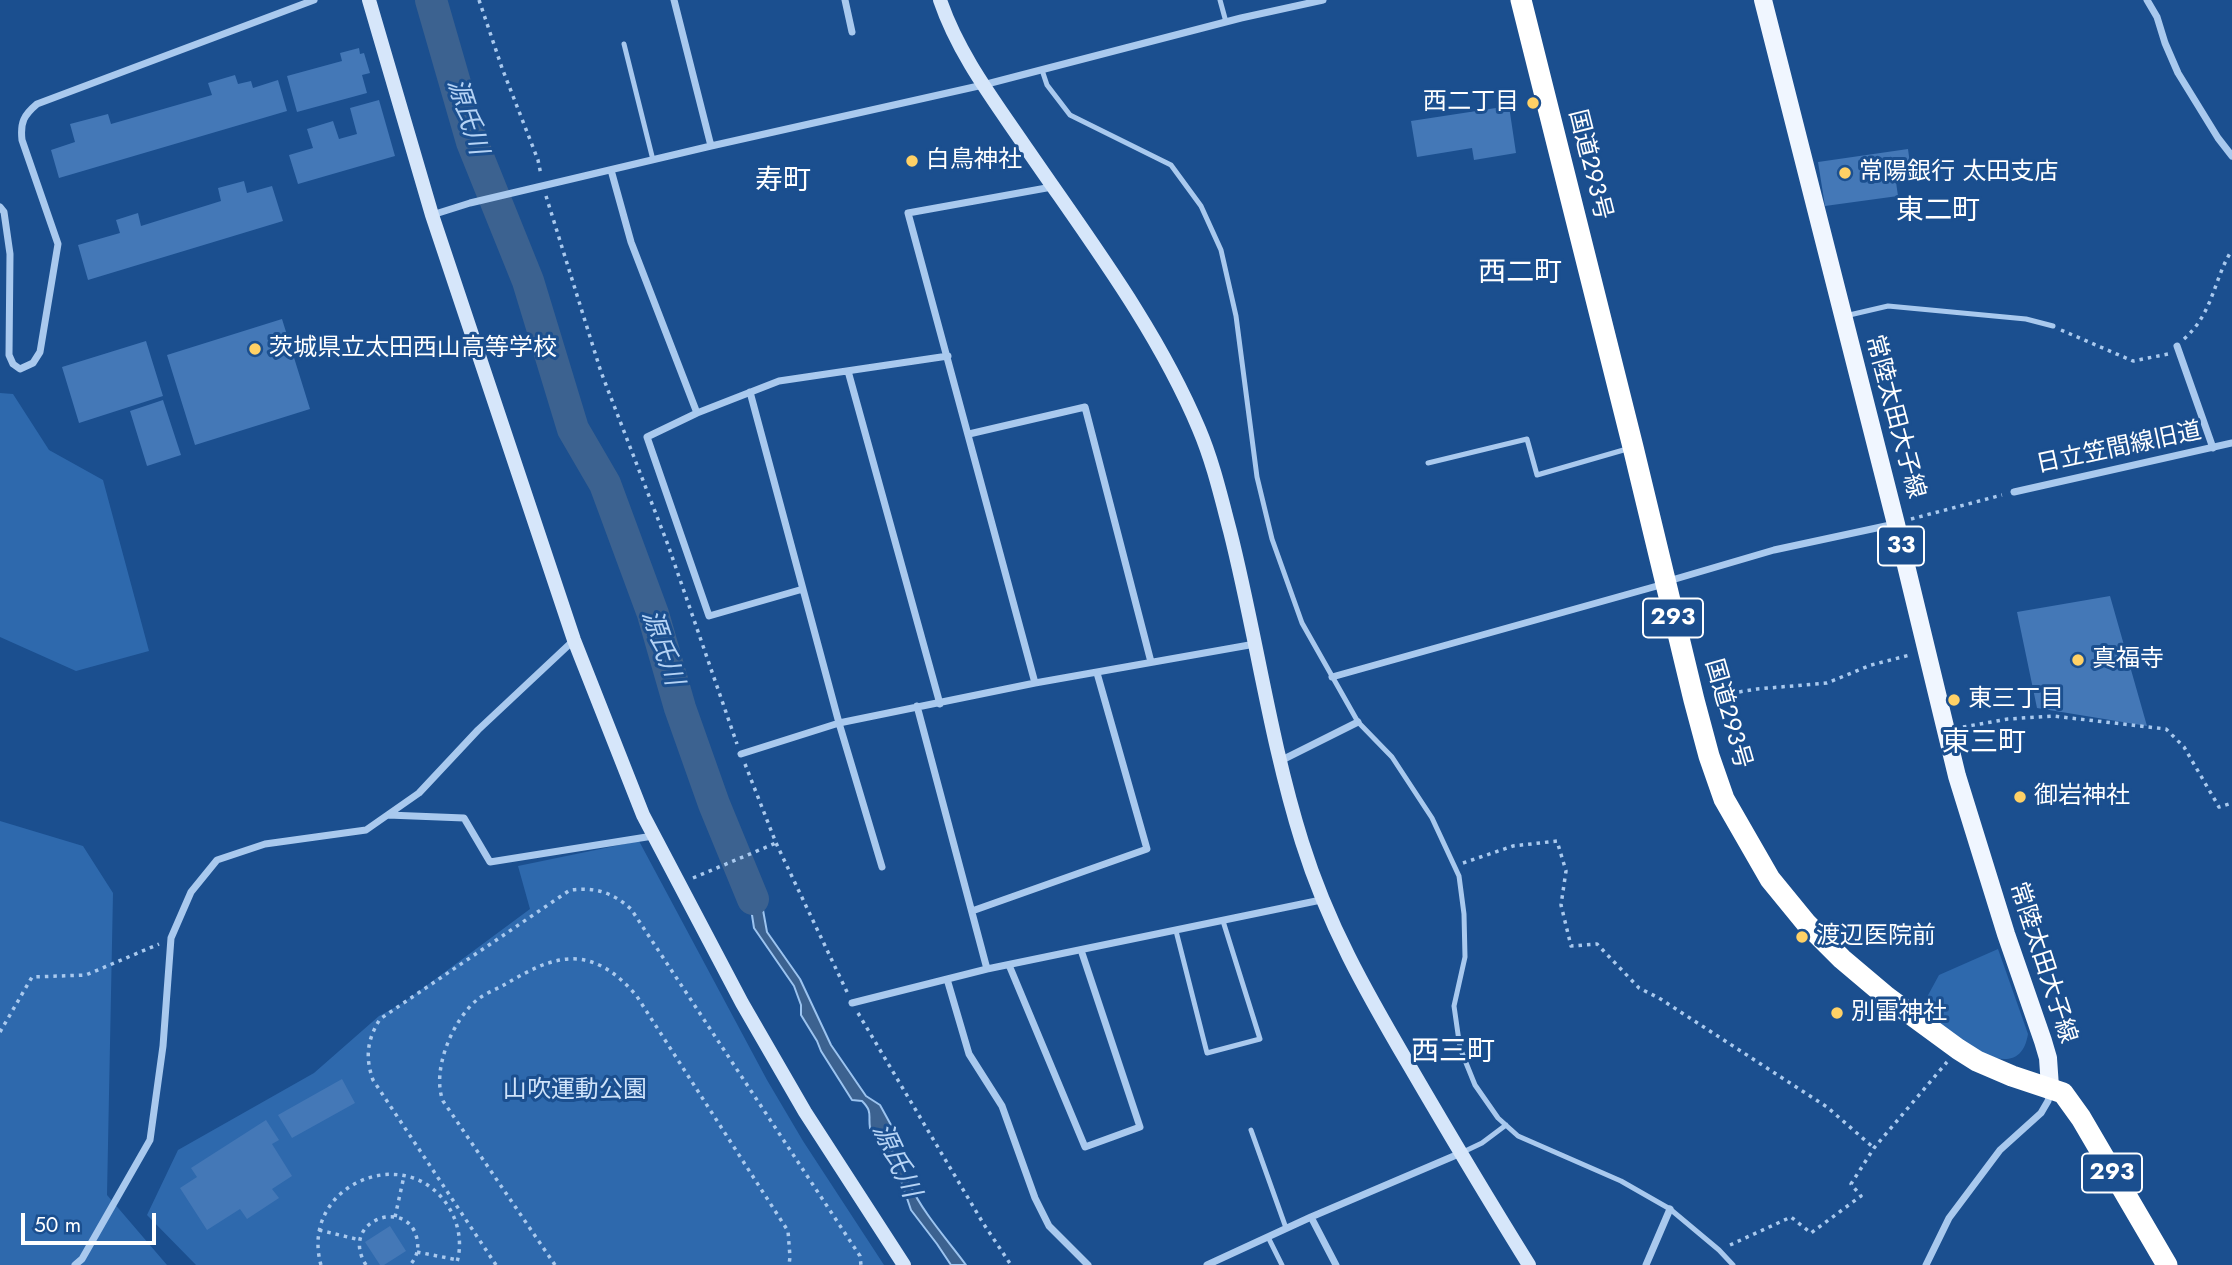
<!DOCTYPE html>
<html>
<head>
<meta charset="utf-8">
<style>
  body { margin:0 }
  #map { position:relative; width:2232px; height:1265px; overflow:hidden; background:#1b4f8f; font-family:Jost,sans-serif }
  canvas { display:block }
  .scale { position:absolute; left:21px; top:1213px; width:135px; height:32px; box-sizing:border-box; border:4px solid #fff; border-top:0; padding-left:9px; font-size:21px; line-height:24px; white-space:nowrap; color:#fff; -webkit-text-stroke:5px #1b4f8f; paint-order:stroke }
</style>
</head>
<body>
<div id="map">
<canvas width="2232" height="1265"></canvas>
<div class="scale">50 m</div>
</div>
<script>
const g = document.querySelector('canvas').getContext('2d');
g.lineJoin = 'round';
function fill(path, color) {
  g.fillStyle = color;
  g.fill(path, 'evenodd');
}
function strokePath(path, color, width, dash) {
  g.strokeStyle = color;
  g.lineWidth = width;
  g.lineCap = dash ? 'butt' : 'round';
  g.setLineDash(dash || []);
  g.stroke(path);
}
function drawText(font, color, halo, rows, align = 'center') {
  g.font = font + ' Jost,"Noto Sans JP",sans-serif';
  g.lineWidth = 6;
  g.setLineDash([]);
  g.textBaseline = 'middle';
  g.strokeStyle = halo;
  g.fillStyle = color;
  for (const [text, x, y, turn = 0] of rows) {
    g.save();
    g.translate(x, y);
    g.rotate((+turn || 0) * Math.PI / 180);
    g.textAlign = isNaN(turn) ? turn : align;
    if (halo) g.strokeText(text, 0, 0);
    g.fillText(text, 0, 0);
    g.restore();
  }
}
fill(new Path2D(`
  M0,393L13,394L49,450L103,480L149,651L76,671L0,637Z
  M0,821L83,846L113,893L107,1195L167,1265H0Z
  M639,841L767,1080L803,1141L884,1265H196L147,1215L178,1150L314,1073L379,1016L403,1003L530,909L518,866Z
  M1998,949L2028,1034C2018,1095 1944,1028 1920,1010L1939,975Z`), '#2e69ad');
const water = new Path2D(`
  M744,859L743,866L748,877L759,888L767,932L800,979L831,1045L866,1096L880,1105L891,1125L892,1131L889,1143L891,1150C904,1159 904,1169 909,1183C923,1213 946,1238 966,1265H951L937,1244L911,1210L896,1166L884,1152L880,1139L870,1128C868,1115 873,1112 862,1101L852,1100L821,1051L817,1041L801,1015V1005L794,986L754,928L748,889L731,864Z`);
fill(water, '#3c6290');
strokePath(water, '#9cc4f0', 2);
strokePath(new Path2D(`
  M431,0L472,142L528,281L573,429L605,484L653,614L680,708L714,804L753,899`), '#3c6290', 32);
fill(new Path2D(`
  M359,48L360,54L364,53L370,73L362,75L367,93L297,112L287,76L342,61L340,53Z
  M235,75L238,84L251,81L253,88L278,80L287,111L59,178L51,150L75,142L70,124L108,114L111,124L212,95L208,83Z
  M379,100L395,156L298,184L289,155L313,148L307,129L333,121L339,139L357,134L350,108Z
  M1509,106L1516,153L1474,160L1472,148L1417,157L1411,121Z
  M1908,149L1912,179L1896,182L1898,196L1825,206L1818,162Z
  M244,181L247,193L272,186L283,221L88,280L78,245L120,233L116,220L138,213L141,226L221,201L218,188Z
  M282,319L310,409L195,445L167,355Z
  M146,341L163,396L79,423L62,367Z
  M163,400L181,455L147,466L130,411Z
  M2110,596L2147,726L2037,708L2017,612Z
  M342,1079L355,1103L292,1138L278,1115Z
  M266,1120L279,1140L272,1144L292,1176L272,1189L279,1198L247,1219L240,1209L207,1230L180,1188L197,1177L191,1168Z
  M390,1226L406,1251L384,1265H380L365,1242Z`), '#4478b7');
strokePath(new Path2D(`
  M479,0L502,68L538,160L541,175
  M546,196L601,372L668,545L737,744
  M2061,330L2133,361L2168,354
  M2184,339C2214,312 2213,280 2232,250
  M1911,519L2002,495
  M1714,696L1757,689L1827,683L1871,665L1910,655
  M1963,727L2008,719L2053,716L2166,729L2184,747L2219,807L2232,803
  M745,764L776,843L848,994
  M1463,863L1513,846L1557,841L1566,871L1561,905L1571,946L1597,944L1639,988L1659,998L1827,1107L1874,1148
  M693,878L776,843
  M858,1013L983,1223L1011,1265
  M0,1032L32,977L86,975L159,944
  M395,1217L404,1176
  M319,1230L360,1240
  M1730,1245L1791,1217L1811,1233L1861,1196L1851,1184L1874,1148L1947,1062
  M417,1252L458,1260
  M321,1265C298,1183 413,1137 452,1213C460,1229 462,1248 456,1265
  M366,1265C338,1221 408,1196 417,1239C419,1249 417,1257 410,1265
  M496,1265L373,1080C365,1057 367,1040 380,1019L570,890C595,887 612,892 631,909L860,1256L861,1265
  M555,1265L443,1101C431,1070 453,1019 478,999C485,994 494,990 502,986C525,973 550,957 578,959C603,962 620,977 636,995L788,1231L790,1257L789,1265`), '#a9c9ee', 3.5, [3.5, 5]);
strokePath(new Path2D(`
  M1220,0L1226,22
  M624,44L653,160
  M1042,70L1047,85L1070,115L1171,165L1201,206L1221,250L1236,316L1257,477L1272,539L1302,623L1358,722L1392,757L1432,818L1459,876L1464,914L1465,957L1454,1006L1460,1048L1475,1085L1498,1118L1518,1136L1621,1181L1670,1209L1719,1250L1733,1265
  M1845,316L1888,306L2026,319L2053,326
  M1428,463L1527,439L1537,475L1627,449
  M1176,931L1207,1053L1260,1039L1223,921
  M1251,1130L1286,1228
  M1461,1153L1482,1143L1506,1125
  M1268,1237L1282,1265`), '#a9c9ee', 5);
strokePath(new Path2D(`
  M674,0L711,146
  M845,0L852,32
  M2147,0L2157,17L2165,43L2178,73L2218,138L2232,156
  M611,170L631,242L697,413
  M0,207L4,212L10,254L9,355L13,364L20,369L33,363L40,352L58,244L22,140C20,122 24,115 37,104L314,0
  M432,215L470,203L711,146L983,85L1241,18L1323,0
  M2177,346L2213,448
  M848,371L940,704
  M750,392L839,723L882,867
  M969,434L1085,407L1151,662
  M2014,492L2232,443
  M803,589L709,616L647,437L697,413L779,381L948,356
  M1332,677L1657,586L1665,582L1774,550L1895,524
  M1035,683L908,213L1052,187
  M917,706L987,969
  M741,754L839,723L1035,683L1255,644
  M1280,761L1358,722
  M388,815L464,818L490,862L653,836
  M972,911L1147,849L1097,673
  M1009,965L1085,1147L1140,1127L1081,950
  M947,979L969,1054L1002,1106L1035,1198L1049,1226L1088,1265
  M852,1003L987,969L1321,900
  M1311,1217L1336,1265
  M75,1265L82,1259L150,1140L163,1046L171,938L191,892L217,860L265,844L366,830L419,793L478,730L574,640
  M1207,1265L1311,1217L1461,1153
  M1646,1265L1670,1209
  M1926,1265L1949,1218L2000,1150L2041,1113L2048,1101L2050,1092`), '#a9c9ee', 7);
strokePath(new Path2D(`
  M369,0L432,215L574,640L643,815L742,1003L805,1112L904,1265
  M940,0C959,56 996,103 1029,152C1090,241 1157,329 1199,429C1213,462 1221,497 1230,531C1256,634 1270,740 1302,842C1328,925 1365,990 1409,1065C1448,1132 1488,1199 1529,1265`), '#d6e6fa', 14);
strokePath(new Path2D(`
  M1763,0L1896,524L1957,776L2006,934L2043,1041L2048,1058L2050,1087`), '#f0f6ff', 18);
strokePath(new Path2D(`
  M1521,0L1633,447L1694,700L1709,756L1724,799L1770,879L1806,923L1842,959L1887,997L1958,1049L1977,1061L2012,1076L2063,1093L2081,1118L2167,1265`), '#fff', 21);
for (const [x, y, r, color] of [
  [1533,103,7,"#ffd166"],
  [912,161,7,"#ffd166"],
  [1845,173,7,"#ffd166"],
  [255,349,7,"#ffd166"],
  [2078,660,7,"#ffd166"],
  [1954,700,7,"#ffd166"],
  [2020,797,7,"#ffd166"],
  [1802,937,7,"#ffd166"],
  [1837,1013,7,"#ffd166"]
]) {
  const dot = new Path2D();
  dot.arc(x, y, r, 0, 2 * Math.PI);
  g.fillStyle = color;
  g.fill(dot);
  strokePath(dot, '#1b4f8f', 2.5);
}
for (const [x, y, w] of [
  [1901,546,46],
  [1673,618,60],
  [2112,1173,60]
]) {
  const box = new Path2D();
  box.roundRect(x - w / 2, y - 19.5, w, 39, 5);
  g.fillStyle = '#1b4f8f';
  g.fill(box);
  strokePath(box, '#fff', 2);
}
drawText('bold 23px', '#fff', null, [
  ["33",1901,546],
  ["293",1673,618],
  ["293",2112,1173]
]);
drawText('24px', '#fff', '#1b4f8f', [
  ["西二丁目",1519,103,"right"],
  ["白鳥神社",926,161],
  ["常陽銀行 太田支店",1859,173],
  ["茨城県立太田西山高等学校",269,349],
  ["真福寺",2092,660],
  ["東三丁目",1968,700],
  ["御岩神社",2034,797],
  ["渡辺医院前",1816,937],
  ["別雷神社",1851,1013]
], 'left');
drawText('24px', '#fff', '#1b4f8f', [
  ["国道293号",1589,165,76],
  ["常陸太田大子線",1894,417,75],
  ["日立笠間線旧道",2119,449,-12],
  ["国道293号",1727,714,74],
  ["常陸太田大子線",2042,963,72]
]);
drawText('24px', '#cfe3fa', '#1b4f8f', [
  ["山吹運動公園",575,1091]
]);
drawText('italic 26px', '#b5d3f5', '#1b4f8f', [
  ["源氏川",466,117,72],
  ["源氏川",661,648,71],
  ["源氏川",895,1161,65]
]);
drawText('28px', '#fff', '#1b4f8f', [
  ["寿町",783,182],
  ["東二町",1938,212],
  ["西二町",1520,274],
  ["東三町",1984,744],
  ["西三町",1453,1053]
]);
</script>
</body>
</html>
